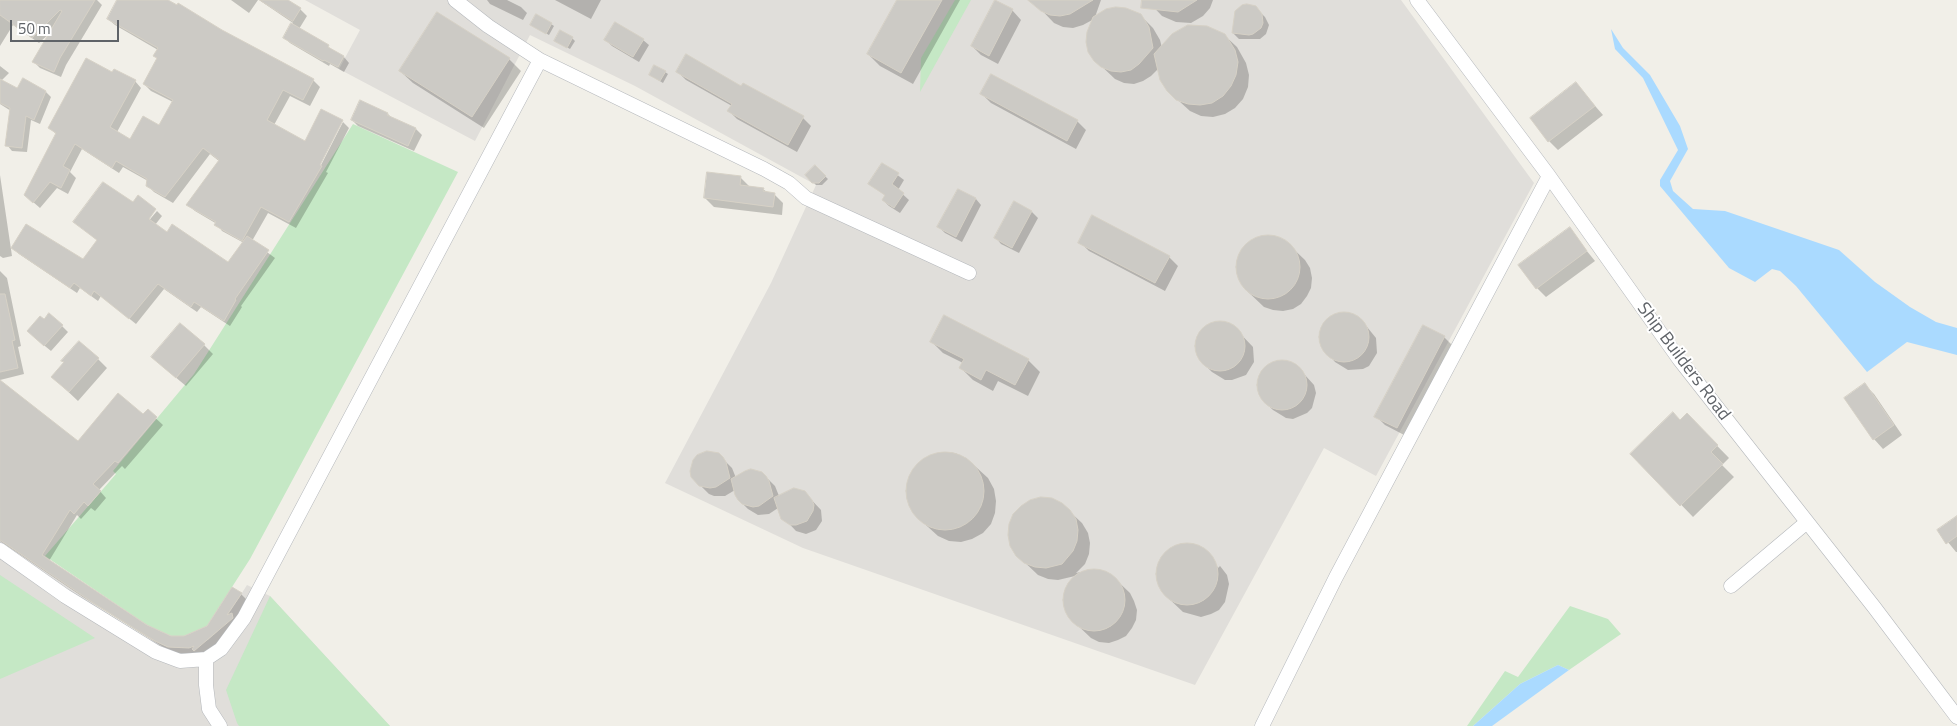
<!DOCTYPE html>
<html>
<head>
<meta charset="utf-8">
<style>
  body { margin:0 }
  #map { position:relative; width:1957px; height:726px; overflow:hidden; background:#f1efe8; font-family:"Titillium Web",sans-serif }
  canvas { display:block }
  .scale { position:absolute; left:10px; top:20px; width:109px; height:22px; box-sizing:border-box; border:2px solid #5f6368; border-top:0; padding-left:6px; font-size:15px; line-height:18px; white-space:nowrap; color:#5f6368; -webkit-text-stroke:4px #fff; paint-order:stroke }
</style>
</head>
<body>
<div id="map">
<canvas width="1957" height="726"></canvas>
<div class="scale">50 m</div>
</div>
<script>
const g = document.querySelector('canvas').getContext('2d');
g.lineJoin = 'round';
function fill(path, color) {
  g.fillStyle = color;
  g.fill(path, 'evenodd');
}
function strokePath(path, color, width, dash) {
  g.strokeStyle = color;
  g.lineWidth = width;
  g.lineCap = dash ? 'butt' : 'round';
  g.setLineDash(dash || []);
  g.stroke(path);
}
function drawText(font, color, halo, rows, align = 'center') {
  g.font = font + ' "Titillium Web",sans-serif';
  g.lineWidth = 4;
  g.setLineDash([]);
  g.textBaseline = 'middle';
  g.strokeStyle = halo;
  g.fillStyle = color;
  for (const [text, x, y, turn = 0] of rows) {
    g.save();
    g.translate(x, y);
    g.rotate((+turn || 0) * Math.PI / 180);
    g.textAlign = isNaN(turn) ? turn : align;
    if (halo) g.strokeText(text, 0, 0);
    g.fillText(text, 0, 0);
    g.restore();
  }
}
fill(new Path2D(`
  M305,0H1401L1534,183L1376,476L1324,448L1195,685L803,548L665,483L771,283L816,185L635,86L530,35L475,141L339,69L360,30Z
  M0,540L140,635L168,647L189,648L208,640L217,632L247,585L270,596L390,726H0Z`), '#e0deda');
fill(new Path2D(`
  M955,0H971L920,92L921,58Z
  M353,124L458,172L250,559L207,626L184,636H171L147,625L45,556L116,474L113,471L194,374Z
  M0,575L95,638L0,679Z
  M270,596L390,726H239L237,723L226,690Z
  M1570,606L1608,619L1621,634L1569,670L1558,665L1520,684L1473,726H1467L1505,671L1518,677Z`), '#c5e8c5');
fill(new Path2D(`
  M1611,29L1623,48L1650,75L1680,126L1688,149L1670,181L1673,191L1693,209L1725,211L1839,250L1875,282L1910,307L1936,322L1957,328V355L1907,342L1867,372L1796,286L1780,271L1772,269L1755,282L1729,268L1660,186V180L1678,150L1643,78L1615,49Z
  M1558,665L1569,670L1492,726H1473L1520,684Z`), '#aadaff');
fill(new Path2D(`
  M0,0H97L102,5L66,65L61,77L40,68L34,62L51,32L39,43L13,25L0,46Z
  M118,0H166L177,6L178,5L221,31L313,80L320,87L310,106L290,96L274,125L305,143L321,111L343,122H340L316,170L318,171L343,122L349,128L326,172L328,173L296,228L268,213L252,241L275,258L241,306L242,307L230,326L201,307L197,312L164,289L136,324L101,296L98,301L80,288L77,293L19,254L13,247L26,225L84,261L98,241L75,222L103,184L133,204L138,197L155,209L144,223L146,224L157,211L162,216L155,225L167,234L172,226L228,264L244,243L222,231L217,224L195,211L188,205L219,161L210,154L173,203L154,192L147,185L148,181L123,167L119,173L82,149L70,172L76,178L68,194L57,188L40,208L25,195L57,135L50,128L86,60L112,74L114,70L135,81L141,88L117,132L131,141L143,117L159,126L173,102L151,91L144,84L158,59L155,56L158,50L115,25L108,19Z
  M231,0H258L249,13Z
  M259,0H287L300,9L307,16L299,29L344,57L349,63L344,72L330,64L329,66L290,43L284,37L293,23Z
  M487,0H507L521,7L527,13L523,20L490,4Z
  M555,0H601L591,19Z
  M898,0H960L913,84L880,66L868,54Z
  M1032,0H1101L1095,17L1140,15L1153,28L1160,40L1162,48L1224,35L1237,47L1246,63L1249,75L1248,87L1243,99L1235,108L1225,114L1213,117L1201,116L1190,111L1168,91L1159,68L1151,76L1143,81L1134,84L1124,83L1115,79L1095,60L1094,19L1083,25L1073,28L1063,27L1054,23Z
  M1147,0H1213L1210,8L1203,16L1191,23L1176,22L1162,16Z
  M1255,7L1265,17L1269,25L1266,34L1260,39H1239L1233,33L1236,12Z
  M1012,10L1021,20L998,64L981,55L972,46Z
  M551,24L554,26L549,35L531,25Z
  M572,38L575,41L570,49L556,41Z
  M606,40H643L649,45L639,62L612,46Z
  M509,59L521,71L484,128L413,83L400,71Z
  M0,66L9,73L2,80L0,79Z
  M677,71L742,88L743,85L803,118L811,126L797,152L737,119L729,111L732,106L686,80Z
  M665,72L668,74L663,83L650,75Z
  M24,79L46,92L51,97L40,124L31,120L27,152L12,151L7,145L11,111L0,104V93L18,90Z
  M1576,84L1603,115L1558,150L1549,141Z
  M982,94L1077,121L1086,130L1076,149L991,103Z
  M388,114L393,119L416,129L422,135L414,151L358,126L352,120Z
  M883,164L904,180L898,190L909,200L900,213L889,206L883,200L886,196L870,184Z
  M815,167L828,179L822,185H816L807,175Z
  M0,175L12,256L3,258L0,256Z
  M740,177L749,186L763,189L768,193L774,194L783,203L782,215L714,207L705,198Z
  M958,190L976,199L981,205L962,242L945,233L939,227Z
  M1014,203L1032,212L1038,218L1019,253L1001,244L996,238Z
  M1569,229L1595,261L1546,297L1537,288Z
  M1266,236L1276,237L1285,241L1305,260L1310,268L1312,278L1311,288L1307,296L1301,304L1293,309L1283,311L1273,310L1264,307L1244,288L1239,279L1237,270L1238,260L1241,251L1248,243L1256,238Z
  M1080,242L1169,257L1178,266L1165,291L1089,251Z
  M0,271L7,278L21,346L18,347L24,374L0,380Z
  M1350,313L1363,322L1376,338L1377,353L1369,366L1363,369L1348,370L1335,362L1322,346L1321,331L1329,319L1335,315Z
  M1219,322L1233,326L1253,347L1254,362L1246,375L1232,380H1225L1212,372L1202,362L1196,348L1197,341L1205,328Z
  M62,326L68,332L51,351L34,337Z
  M1423,326L1444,337L1454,347L1406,436L1385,425L1376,416Z
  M931,341L1028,360L1040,372L1028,396L998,381L993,391L973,380L961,368L963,363L943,353Z
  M204,345L213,354L186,386L162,366Z
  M98,359L107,368L78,401L62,386Z
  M1280,361L1295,364L1314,385L1316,393L1312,408L1307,413L1293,419L1286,418L1273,410L1264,401L1258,386L1259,379L1266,366Z
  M0,381L78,442L144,416L148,411L163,425L125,469L122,466L99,490L106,498L95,511L91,508L81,519L77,515L49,561L146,626L170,637L185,638L208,627L241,594L247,600L239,624L202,657L196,654L175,653L163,647L83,597L0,541Z
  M1865,385L1874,394L1902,435L1883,449L1874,439L1845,399Z
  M1687,415L1729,458L1722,465L1734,477L1693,517L1632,454L1680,421Z
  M943,452L955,453L966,458L988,478L994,489L996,501L995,513L991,524L983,533L972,539L961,542L949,541L938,536L916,516L910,505L907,494L908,482L913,470L921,461L931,455Z
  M722,458L732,468L736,478L766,477L775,486L779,496L804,492L821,510L822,521L816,530L806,534L796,531L779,513L778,508L769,514L758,515L748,509L739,500L735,490L725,496H714L709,494L700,485Z
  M1069,511L1082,523L1088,533L1090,543L1089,554L1085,564L1076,573L1092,570H1101L1110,574L1130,593L1134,601L1137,610L1136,620L1132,628L1126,636L1118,640L1109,643L1099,642L1091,638L1071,619L1064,602V592L1068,584L1075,576L1058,580L1048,579L1038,575L1017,555Z
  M1957,517V552H1956L1939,531Z
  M1184,544H1194L1202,548L1213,558H1212L1218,568L1220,566L1217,562L1227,575L1229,584L1225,602L1219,610L1211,614L1201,617L1183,612L1163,593L1159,585L1157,566L1161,558L1167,551L1175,546Z`), '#0003');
const building = new Path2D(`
  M0,0H95L60,58L54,72L32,62L62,11L60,10L32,38L0,15Z
  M117,0H168L177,5L178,3L222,30L314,79L303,100L283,90L267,120L305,141L321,109L343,120L320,165L322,166L289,222L261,207L242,241L214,225L216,222L186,205L219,160L203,148L165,197L146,186L147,179L116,161L112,168L75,144L63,166L70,170L61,188L50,182L33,203L24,195L56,133L48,128L86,58L112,72L114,69L136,80L110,127L130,139L143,116L159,125L173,100L143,84L157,58L153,56L158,48L107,19Z
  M260,0H288L301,8L293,21Z
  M897,0H942L901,73L867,54Z
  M995,0L1013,9L989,56L971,46Z
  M1028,0H1093L1070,14L1060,16L1050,15L1041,11Z
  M1142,0H1197L1178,12L1141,8Z
  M1247,4L1256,6L1262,14L1263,23L1261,28L1253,34L1249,35L1232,33L1235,11L1242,5Z
  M1116,7L1126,8L1141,14L1149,27L1153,48L1139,64L1131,70L1121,72L1111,71L1101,67L1094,61L1088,52L1086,42L1087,32L1093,17L1106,9Z
  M437,12L510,58L472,117L399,71Z
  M536,14L552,23L546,34L530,25Z
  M615,22L644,39L633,57L604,40Z
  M291,23L329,45L328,47L344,56L338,67L324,60L323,61L283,38Z
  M1188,25L1207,26L1225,34L1235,50L1238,62L1236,75L1231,86L1223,96L1212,103L1200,105L1188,104L1176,100L1167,91L1160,80L1154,54L1172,34Z
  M560,30L573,37L567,48L554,41Z
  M686,54L741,86L743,83L804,116L788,145L727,111L732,104L676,72Z
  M654,65L666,71L660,81L649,75Z
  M991,74L1078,120L1067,141L980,94Z
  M23,78L46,91L34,120L26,116L22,148L5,146L10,108L0,103V79L17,88Z
  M1576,82L1595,106L1548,142L1530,118Z
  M360,100L388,113L387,115L416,128L408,146L351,120Z
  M882,163L899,173L892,184L904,193L894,208L882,200L885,195L868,184Z
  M815,165L826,176L819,183H812L805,175Z
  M707,172L741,176L740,185L764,188L763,191L775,193L773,207L704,198Z
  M103,182L133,202L138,195L156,209L149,219L167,232L172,224L228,262L247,236L269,250L235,299L236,300L224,321L194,302L191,307L158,284L129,319L94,291L91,296L74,283L70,288L11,248L26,224L83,259L97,240L73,222Z
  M958,189L976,198L956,237L937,227Z
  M1014,201L1032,211L1012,248L994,238Z
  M1092,215L1170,256L1155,283L1078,243Z
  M1570,227L1587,251L1536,289L1518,265Z
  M1236 267a32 32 0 1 1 64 0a32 32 0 1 1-64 0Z
  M0,294H5L15,340L12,341L18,368L0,372Z
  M1319 337a25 25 0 1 1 50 0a25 25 0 1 1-50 0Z
  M49,313L63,325L44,346L27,331L40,316L44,319Z
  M944,315L1029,359L1015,385L986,370L981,380L959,368L964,359L930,342Z
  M1195 346a25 25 0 1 1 50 0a25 25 0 1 1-50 0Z
  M180,323L205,344L176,378L151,357Z
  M1423,325L1445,336L1397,428L1374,417Z
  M79,341L99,358L69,392L51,377L64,362L61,361Z
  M1257 385a25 25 0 1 1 50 0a25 25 0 1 1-50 0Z
  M0,380L78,441L118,393L143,414L148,409L157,417L118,463L115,461L93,484L101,491L88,506L84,502L74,514L70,510L42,555L147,625L171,636H184L207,626L232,587L242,593L227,615L232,613L233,618L194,651L192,649L194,646L189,648L168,647L155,641L95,604L0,540Z
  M1865,383L1894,425L1873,440L1844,398Z
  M1673,412L1680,420L1687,413L1718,445L1711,452L1723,464L1680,506L1630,454Z
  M707,451L719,453L723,457L726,462L730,478L716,487L710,488L699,486L691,477L690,471L693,460L697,455Z
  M906 491a39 39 0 1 1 78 0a39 39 0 1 1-78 0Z
  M751,469L762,472L766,476L769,481L773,496L759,506L753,507L742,504L738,500L735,495L731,479L745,471Z
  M794,488L805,491L812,500L814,505L813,511L807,521L796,525H790L781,519L774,498Z
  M1041,497L1052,498L1062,503L1070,510L1076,519L1078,530L1077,541L1073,551L1062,564L1046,568L1035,567L1024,563L1016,556L1010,546L1008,535L1009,524L1013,514L1021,506L1030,500Z
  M1957,516V536L1946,544L1937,530Z
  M1156 574a31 31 0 1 1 62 0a31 31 0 1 1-62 0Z
  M1063 600a31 31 0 1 1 62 0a31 31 0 1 1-62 0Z`);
fill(building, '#cccac5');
strokePath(building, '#d6d1c6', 1);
const street = new Path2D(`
  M455,0L488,26L540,60L764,169L789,183L806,198L969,273
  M1417,0L1549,176L1679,359L1874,607L1957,717
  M0,550L65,596L156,652L180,661L206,659L221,649L244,618L540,60
  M1731,586L1807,522
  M206,659V685L209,709L220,726
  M1262,726L1336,577L1549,176`);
strokePath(street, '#b5b8bc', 15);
strokePath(street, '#fff', 14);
drawText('18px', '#5f6368', '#fff', [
  ["Ship Builders Road",1683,362,53]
]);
</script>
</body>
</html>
